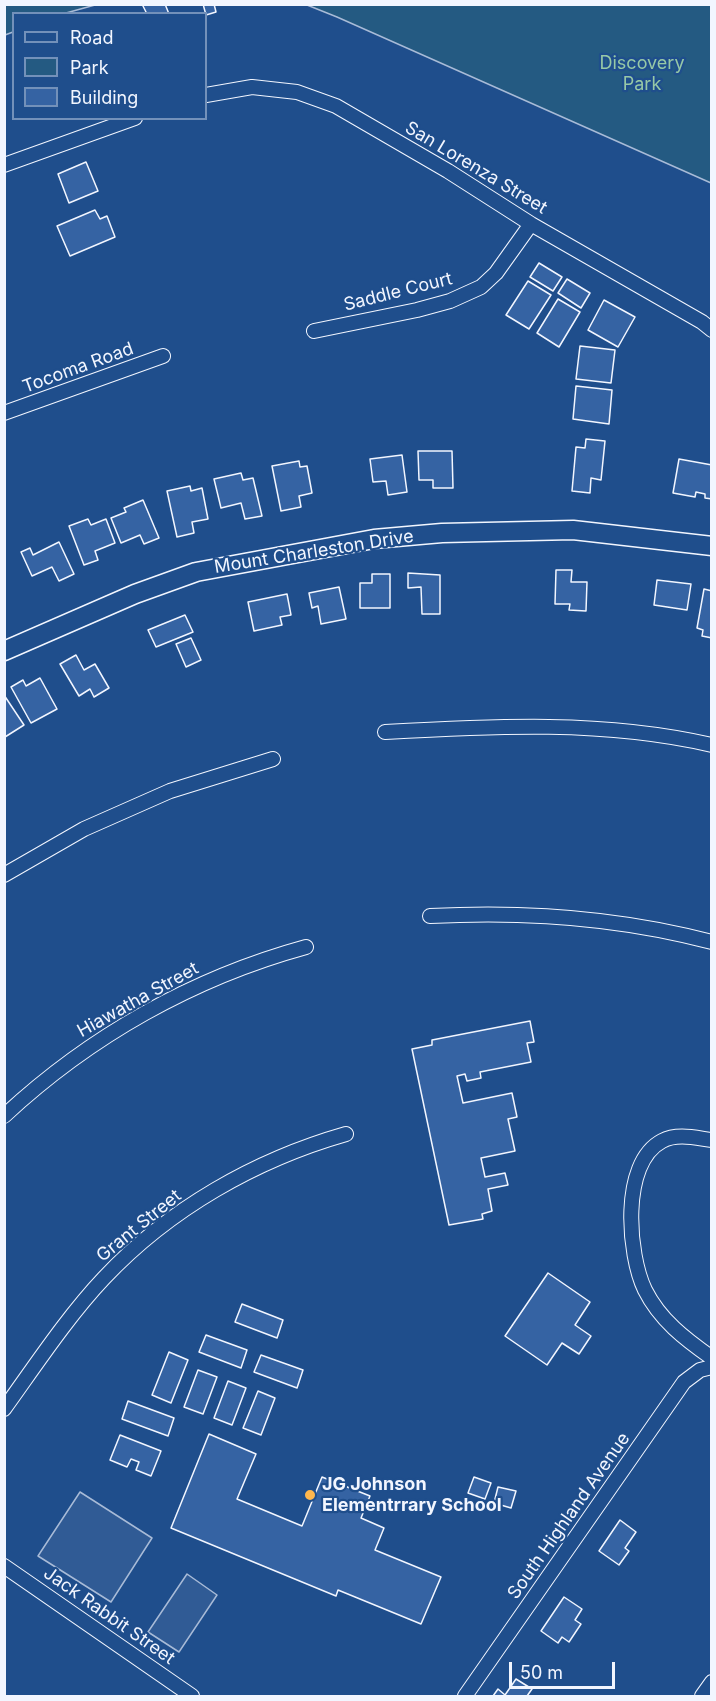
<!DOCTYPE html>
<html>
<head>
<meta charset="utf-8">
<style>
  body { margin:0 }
  #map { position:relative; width:716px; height:1701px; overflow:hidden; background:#1f4e8c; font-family:Inter,sans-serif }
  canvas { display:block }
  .frame { position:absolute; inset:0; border:6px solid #f2f6ff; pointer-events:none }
  .legend { position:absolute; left:12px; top:12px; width:195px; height:108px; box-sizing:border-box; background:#1f4e8c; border:2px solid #7391ba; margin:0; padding:8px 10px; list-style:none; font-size:18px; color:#f2f6ff }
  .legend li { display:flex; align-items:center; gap:12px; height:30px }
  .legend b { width:30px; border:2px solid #7391ba }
  .scale { position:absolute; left:509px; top:1662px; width:106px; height:27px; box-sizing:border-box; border:3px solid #f2f6ff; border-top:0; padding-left:8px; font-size:18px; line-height:21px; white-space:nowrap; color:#f2f6ff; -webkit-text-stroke:4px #1f4e8c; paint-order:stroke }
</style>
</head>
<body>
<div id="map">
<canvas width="716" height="1701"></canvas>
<div class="frame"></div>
<ul class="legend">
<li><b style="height:8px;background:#1f4e8c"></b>Road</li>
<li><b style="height:16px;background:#245a82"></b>Park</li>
<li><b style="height:16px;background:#3563a3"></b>Building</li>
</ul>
<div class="scale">50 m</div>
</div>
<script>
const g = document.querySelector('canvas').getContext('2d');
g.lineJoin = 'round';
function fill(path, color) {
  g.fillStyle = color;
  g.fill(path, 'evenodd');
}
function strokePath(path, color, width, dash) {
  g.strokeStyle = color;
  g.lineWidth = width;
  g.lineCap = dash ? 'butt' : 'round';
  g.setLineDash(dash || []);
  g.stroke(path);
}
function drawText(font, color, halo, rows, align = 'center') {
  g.font = font + ' Inter,sans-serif';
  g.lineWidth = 4.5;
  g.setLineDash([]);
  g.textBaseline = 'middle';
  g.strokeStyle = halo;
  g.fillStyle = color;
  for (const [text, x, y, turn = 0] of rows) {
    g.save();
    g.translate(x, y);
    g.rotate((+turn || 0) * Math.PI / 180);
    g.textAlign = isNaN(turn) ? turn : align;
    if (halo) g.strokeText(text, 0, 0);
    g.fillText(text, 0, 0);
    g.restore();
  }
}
const green = new Path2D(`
  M4,5L5,4L95,5L66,13L14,14L13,32L5,35Z
  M307,5H711V183L337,17Z`);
fill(green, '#245a82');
strokePath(green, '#a8bbd7', 1.5);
const parking = new Path2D(`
  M80,1492L152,1538L111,1602L38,1556Z
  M187,1574L217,1595L179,1652L148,1632Z`);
fill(parking, '#305b95');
strokePath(parking, '#a8bbd7', 1.5);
const building = new Path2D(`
  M142,4H165L169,14H147Z
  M203,4H214L216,12L206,15Z
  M86,162L98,191L69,203L58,174Z
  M95,210L100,219L107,216L115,237L70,256L57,226Z
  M539,263L562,277L553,291L530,277Z
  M567,279L590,293L581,308L558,293Z
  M528,281L551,295L529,329L506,315Z
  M558,299L580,312L559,347L537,333Z
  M604,300L635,317L618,347L588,330Z
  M580,346L615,350L611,383L576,379Z
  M576,386L612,390L609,424L573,419Z
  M586,439L605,441L601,480L591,478L590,493L572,491L576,447L585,448Z
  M418,451H452L453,488H433V480H419Z
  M402,455L407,492L388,495L386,481L373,482L370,459Z
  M679,459L712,465V499L705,498V494L696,492L695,497L673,493Z
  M299,461L300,467L307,466L312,493L299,496L301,507L281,511L272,466Z
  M241,473L243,480L253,478L262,516L245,519L241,503L221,508L214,479Z
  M190,486L191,491L202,488L208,519L192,522L194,533L177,537L167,491Z
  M143,500L159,538L144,544L140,535L121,543L111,518L126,512L124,508Z
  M88,519L91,525L106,519L115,543L95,551L98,560L84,565L69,526Z
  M59,542L74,574L59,581L52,567L32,576L21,552L30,548L33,555Z
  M556,570H572L571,582H587L586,611L569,610L570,604H555Z
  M408,573L440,575V614H422L421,587L408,588Z
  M372,574H390V608H360V583H372Z
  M657,580L691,584L687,610L654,605Z
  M339,587L346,619L321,624L318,606L312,608L309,593Z
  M704,589L712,591V638L702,636L703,630L697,628Z
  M287,594L291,615L280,617L282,625L254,631L248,602Z
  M185,615L193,632L156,647L148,630Z
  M191,638L201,660L186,667L176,644Z
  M76,655L84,670L95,664L109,688L94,697L90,689L79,696L60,664Z
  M40,678L57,709L31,723L11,687L23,680L26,686Z
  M4,695L24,725L5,737L4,736Z
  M530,1021L534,1042L527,1043L531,1062L480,1072L481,1078L467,1081L465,1074L457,1076L463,1103L512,1093L517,1117L508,1119L515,1151L481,1158L485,1177L505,1173L508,1185L488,1189L492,1211L482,1214L483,1219L449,1225L412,1049L432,1045V1040Z
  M548,1273L590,1302L575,1325L591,1336L579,1354L562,1343L547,1365L505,1336Z
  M242,1304L283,1320L277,1338L235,1322Z
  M206,1335L247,1350L241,1368L199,1352Z
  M169,1352L188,1360L171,1403L152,1395Z
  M261,1355L303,1370L297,1388L254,1372Z
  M198,1370L217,1377L203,1414L184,1407Z
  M228,1381L246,1388L232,1425L214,1418Z
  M258,1391L275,1398L261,1435L243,1428Z
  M128,1401L174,1418L168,1436L122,1419Z
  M209,1434L256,1454L237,1499L302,1526L322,1477L370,1496L361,1518L384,1528L375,1550L441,1577L421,1624L338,1590L336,1596L171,1528Z
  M120,1435L161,1451L151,1476L136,1470L139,1462L131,1459L127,1467L110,1460Z
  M474,1477L491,1483L485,1499L468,1493Z
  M498,1487L516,1491L511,1508L494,1503Z
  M620,1520L636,1532L625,1548L629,1551L619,1565L599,1551Z
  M564,1597L582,1609L575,1620L581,1624L569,1642L562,1637L558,1643L541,1631Z
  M516,1679L532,1689L527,1696H493L498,1689L505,1695Z`);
fill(building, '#3563a3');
strokePath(building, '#f2f6ff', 1.5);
const street = new Path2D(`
  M206,95L252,87L297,92L336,106L448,171L531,224L702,322L712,330
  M4,165L135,118
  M314,331L417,310L450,301L481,287L496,273L531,224
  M4,413L163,356
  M385,732C494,726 604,720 712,745
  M4,875L84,829L170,791L273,759
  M430,916C523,911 621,918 712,942
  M4,1116C90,1036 193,978 306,947
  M712,1140C696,1138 677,1133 662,1141C620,1163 628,1255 645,1290C660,1320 685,1339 712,1358
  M4,1409C35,1366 68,1316 104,1278C169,1209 255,1160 346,1134
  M4,1566L192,1696
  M465,1696L684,1382L700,1370L712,1367
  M702,1696L712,1682`);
const secondary = new Path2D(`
  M4,651L135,594L196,572L374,539L442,533L573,530L712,546`);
strokePath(street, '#f2f6ff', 16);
strokePath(secondary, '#f2f6ff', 21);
strokePath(street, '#1f4e8c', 14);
strokePath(secondary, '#1f4e8c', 18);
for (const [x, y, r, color] of [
  [310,1495,6,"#ffb74d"]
]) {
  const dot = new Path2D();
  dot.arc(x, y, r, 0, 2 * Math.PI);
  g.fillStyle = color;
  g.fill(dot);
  strokePath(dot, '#1f4e8c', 2);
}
drawText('18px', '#97c8a6', '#1f4e8c', [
  ["Discovery",642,64],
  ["Park",642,85]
]);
drawText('18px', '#f2f6ff', '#1f4e8c', [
  ["San Lorenza Street",476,168,31],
  ["Saddle Court",398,292,-14],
  ["Tocoma Road",78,368,-20],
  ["Mount Charleston Drive",314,552,-9],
  ["Hiawatha Street",138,1000,-29],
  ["Grant Street",139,1226,-39],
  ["South Highland Avenue",569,1516,-55],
  ["Jack Rabbit Street",109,1616,35]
]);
drawText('bold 18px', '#f2f6ff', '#1f4e8c', [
  ["JG Johnson",322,1485],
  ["Elementrrary School",322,1506]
], 'left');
</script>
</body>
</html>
